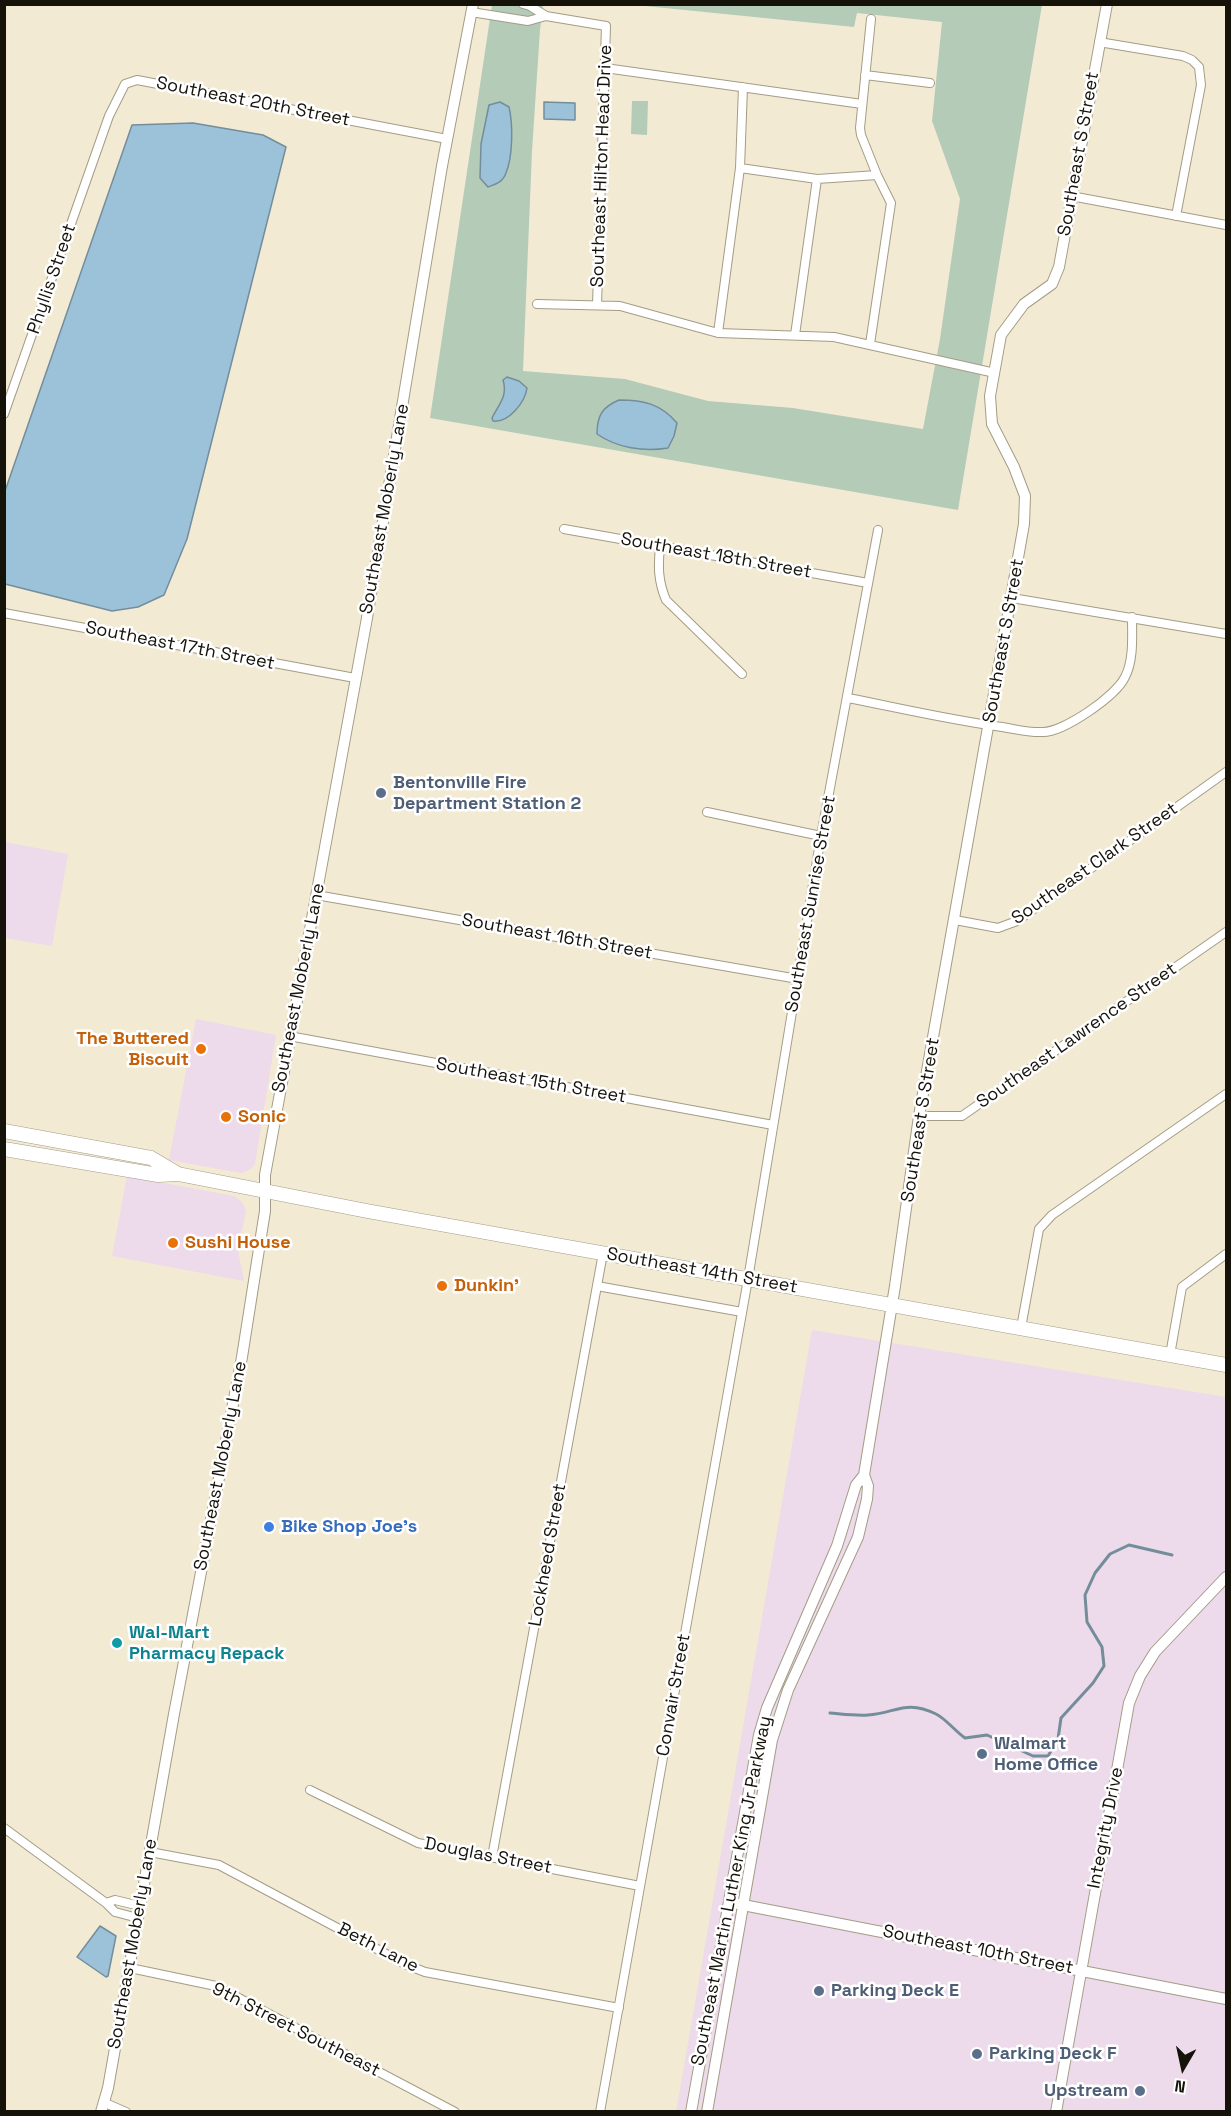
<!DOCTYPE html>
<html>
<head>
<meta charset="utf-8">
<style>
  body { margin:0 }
  #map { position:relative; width:1231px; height:2116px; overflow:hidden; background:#f3ead4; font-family:"Space Grotesk",sans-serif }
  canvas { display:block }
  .frame { position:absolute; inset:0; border:6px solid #15120a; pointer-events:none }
  .north { position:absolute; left:1153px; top:2038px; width:60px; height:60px; -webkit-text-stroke:4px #fff; paint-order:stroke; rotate:189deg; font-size:16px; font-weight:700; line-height:24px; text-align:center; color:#15120a }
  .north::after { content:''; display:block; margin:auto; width:21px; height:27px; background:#15120a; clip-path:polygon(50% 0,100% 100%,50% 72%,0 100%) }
</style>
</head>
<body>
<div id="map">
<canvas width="1231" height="2116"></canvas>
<div class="frame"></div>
<div class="north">N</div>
</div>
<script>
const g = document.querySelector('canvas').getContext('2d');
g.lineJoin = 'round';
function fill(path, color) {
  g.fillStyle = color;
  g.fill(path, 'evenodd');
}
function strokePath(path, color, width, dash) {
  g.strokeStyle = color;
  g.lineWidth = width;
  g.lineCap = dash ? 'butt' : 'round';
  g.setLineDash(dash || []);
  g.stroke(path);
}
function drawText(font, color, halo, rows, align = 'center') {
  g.font = font + ' "Space Grotesk",sans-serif';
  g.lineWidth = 5;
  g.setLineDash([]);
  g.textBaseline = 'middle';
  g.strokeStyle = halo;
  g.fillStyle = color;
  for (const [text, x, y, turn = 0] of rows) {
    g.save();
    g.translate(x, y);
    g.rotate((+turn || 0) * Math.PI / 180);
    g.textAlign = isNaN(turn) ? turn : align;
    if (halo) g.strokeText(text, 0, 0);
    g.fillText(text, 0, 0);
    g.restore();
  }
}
fill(new Path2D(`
  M5,842L68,854L52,946L5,938Z
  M196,1019L276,1035L255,1164L251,1169L241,1173L169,1160Z
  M127,1176L234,1196L242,1202L246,1211L238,1251L244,1281L112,1256Z
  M812,1330L1226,1397V2111L676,2112Z`), '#eddaea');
fill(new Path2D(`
  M492,5H543L540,30L532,151L523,371L625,379L708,401L793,408L923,429L940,339L960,199L932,121L942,22L857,13L854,27L635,5H1042L958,510L430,418Z
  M632,101H648L647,135L631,134Z`), '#b4cbb7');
const water = new Path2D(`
  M500,102L509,107C513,124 513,156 506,173C503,182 496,184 488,187L480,178L481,144L489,105Z
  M544,102L575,103V120L544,119Z
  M193,123L263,135L286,147L187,539L164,595L138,607L112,611L5,584V491L132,125Z
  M507,377L519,381L527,388C525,402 509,423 493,421L492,418C499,404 508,396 503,380Z
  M619,400C644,400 661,404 677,423L674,436L668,448C644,452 617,448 597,434C597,416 602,407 619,400Z
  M100,1926L116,1936L108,1976L106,1977L77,1957Z`);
fill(water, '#9cc2d9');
strokePath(water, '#748d9b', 1.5);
strokePath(new Path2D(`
  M830,1713C842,1714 856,1716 868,1715C896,1713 906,1699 936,1714C945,1718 956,1732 965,1738L987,1735L1033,1756H1048L1058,1739L1061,1718L1093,1683L1104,1666L1102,1647L1087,1622L1085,1595L1095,1573L1110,1554L1129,1545L1172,1555`), '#748d9b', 3);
const minor = new Path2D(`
  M523,4L530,6L546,16L606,26L597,305
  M471,12L528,21L546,16
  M1099,42L1183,56L1192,60L1199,67L1201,85L1176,216
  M605,68L862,104
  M865,75L930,83
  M740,168L817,179L877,175
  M1071,196L1226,225
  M537,304L620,306L718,333L834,337L995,373
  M718,333L740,168L743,87
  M795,335L817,179
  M870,344L891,203L877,175L861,135L860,128L871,19
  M4,414L109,116L125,84L137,80L447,139
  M564,529L868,583
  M660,547C658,566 658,581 666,600L742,674
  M1012,598L1226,634
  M4,613L355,678
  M848,698C899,708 950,720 1002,727C1015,729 1030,733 1043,732C1064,732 1116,696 1125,677C1134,660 1132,636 1132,617
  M707,812L821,836
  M316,895L798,979
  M955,920L998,928L1017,921L1226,772
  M289,1036L773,1125
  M919,1116H962L1226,932
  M597,1286L742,1312
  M1021,1328L1039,1229L1052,1215L1226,1094
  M1170,1355L1182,1287L1226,1254
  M310,1790L418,1843L640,1886
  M4,1828L106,1903L115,1912L138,1918
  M150,1852L219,1865L407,1965L425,1972L619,2008
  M492,1857L603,1253
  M106,1903L115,1900L140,1906
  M130,1968L216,1986L455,2112
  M103,2102L126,2112
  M600,2112L748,1279L821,836L878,530`);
const tertiary = new Path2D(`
  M738,1904L1226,1999
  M101,2112L108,2088L174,1714L242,1357L265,1211V1175L367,618L442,166L473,4
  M691,2112L759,1735L767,1708L837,1546L856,1485L864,1475
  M707,2112L772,1740L788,1690L858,1537L867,1499L868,1486L864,1475L895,1286L919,1116L1024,524L1025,496L1014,467L992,424L990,396L1001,335L1024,304L1052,284L1059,267L1107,4
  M1056,2112L1129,1703L1140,1676L1155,1652L1226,1577`);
const primary = new Path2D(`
  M4,1131L151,1158L178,1174
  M4,1149L158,1175L178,1174L367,1211L1226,1365`);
strokePath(minor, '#a39c86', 10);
strokePath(tertiary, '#a39c86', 12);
strokePath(primary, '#a39c86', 15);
strokePath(minor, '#fff', 8);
strokePath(tertiary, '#fff', 10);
strokePath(primary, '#fff', 14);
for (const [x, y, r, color] of [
  [381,793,6,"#5c6f8a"],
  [201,1049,6,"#e8710a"],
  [226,1117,6,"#e8710a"],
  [173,1243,6,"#e8710a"],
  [442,1286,6,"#e8710a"],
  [269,1527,6,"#3f7fe0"],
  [117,1643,6,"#0f9aa8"],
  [982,1754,6,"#5c6f8a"],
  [819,1991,6,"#5c6f8a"],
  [977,2054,6,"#5c6f8a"],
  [1140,2091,6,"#5c6f8a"]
]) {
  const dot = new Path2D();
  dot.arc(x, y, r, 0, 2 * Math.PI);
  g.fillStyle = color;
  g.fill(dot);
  strokePath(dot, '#fff', 2);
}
drawText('18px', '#15120a', '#fff', [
  ["Southeast 20th Street",253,102,11],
  ["Southeast S Street",1079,154,-80],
  ["Southeast Hilton Head Drive",602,166,-88],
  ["Phyllis Street",52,279,-71],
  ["Southeast Moberly Lane",385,509,-80],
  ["Southeast 18th Street",716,556,10],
  ["Southeast S Street",1004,641,-80],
  ["Southeast 17th Street",180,646,11],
  ["Southeast Clark Street",1095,864,-35],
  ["Southeast Sunrise Street",811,904,-80],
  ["Southeast 16th Street",557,937,10],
  ["Southeast Moberly Lane",299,988,-79],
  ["Southeast Lawrence Street",1077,1036,-35],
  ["Southeast 15th Street",531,1081,10],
  ["Southeast S Street",921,1120,-81],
  ["Southeast 14th Street",702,1271,10],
  ["Southeast Moberly Lane",221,1466,-79],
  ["Lockheed Street",548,1555,-80],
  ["Convair Street",674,1695,-80],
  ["Integrity Drive",1106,1828,-79],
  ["Douglas Street",488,1856,11],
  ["Southeast Martin Luther King Jr Parkway",732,1891,-79],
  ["Southeast Moberly Lane",133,1944,-80],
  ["Beth Lane",378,1948,27],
  ["Southeast 10th Street",978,1950,11],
  ["9th Street Southeast",296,2030,27]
]);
drawText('bold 18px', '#4e5e75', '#fff', [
  ["Bentonville Fire",393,783],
  ["Department Station 2",393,804],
  ["Walmart",994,1744],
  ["Home Office",994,1765],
  ["Parking Deck E",831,1991],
  ["Parking Deck F",989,2054],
  ["Upstream",1128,2091,"right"]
], 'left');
drawText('bold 18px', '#c56008', '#fff', [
  ["The Buttered",189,1039,"right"],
  ["Biscuit",189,1060,"right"],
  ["Sonic",238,1117],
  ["Sushi House",185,1243],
  ["Dunkin'",454,1286]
], 'left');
drawText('bold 18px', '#366cbe', '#fff', [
  ["Bike Shop Joe's",281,1527]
], 'left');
drawText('bold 18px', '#0d838f', '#fff', [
  ["Wal-Mart",129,1633],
  ["Pharmacy Repack",129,1654]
], 'left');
</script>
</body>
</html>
